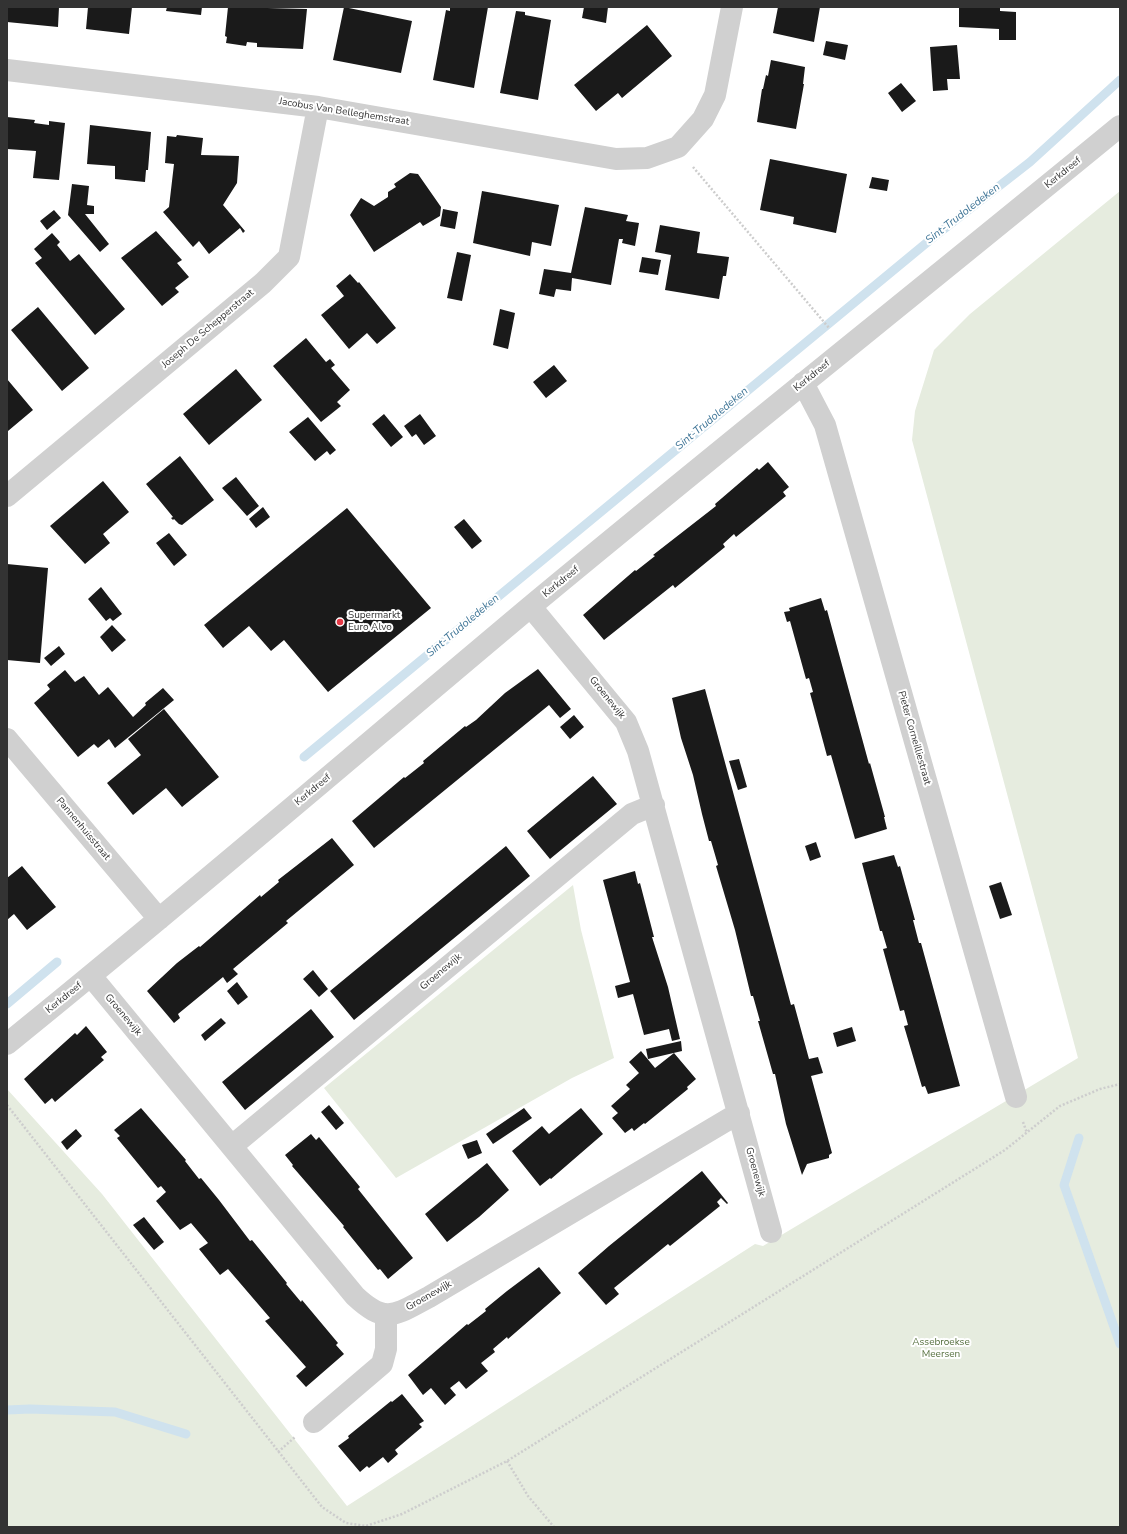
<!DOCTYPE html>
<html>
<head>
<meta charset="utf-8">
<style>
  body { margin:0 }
  #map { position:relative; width:1127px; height:1534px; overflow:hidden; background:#fff; font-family:"Nunito Sans",sans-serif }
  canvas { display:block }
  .frame { position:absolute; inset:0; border:8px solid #333; pointer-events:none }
</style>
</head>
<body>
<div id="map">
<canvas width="1127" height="1534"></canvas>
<div class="frame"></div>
</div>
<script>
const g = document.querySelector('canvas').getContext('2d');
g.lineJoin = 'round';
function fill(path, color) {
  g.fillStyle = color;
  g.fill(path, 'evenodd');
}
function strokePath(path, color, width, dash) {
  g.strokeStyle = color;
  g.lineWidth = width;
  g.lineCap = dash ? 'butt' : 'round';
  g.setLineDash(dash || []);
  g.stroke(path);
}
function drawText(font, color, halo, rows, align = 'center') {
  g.font = font + ' "Nunito Sans",sans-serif';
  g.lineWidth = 4;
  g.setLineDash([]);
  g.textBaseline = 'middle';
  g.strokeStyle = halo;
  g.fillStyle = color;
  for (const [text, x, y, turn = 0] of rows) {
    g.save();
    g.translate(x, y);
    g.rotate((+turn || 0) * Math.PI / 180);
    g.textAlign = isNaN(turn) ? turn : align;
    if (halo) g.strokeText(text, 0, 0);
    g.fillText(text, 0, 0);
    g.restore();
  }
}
fill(new Path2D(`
  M1120,191V1527H7V1089L102,1194L347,1506L755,1244L763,1246L1078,1058L912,440L915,411L934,350L970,314Z
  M573,885L581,930L614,1058L572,1078L396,1178L324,1088Z`), '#e6ecdf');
strokePath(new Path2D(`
  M304,757L930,240L1030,162L1120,80
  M7,1004L57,962
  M1079,1138L1064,1185L1120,1344
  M7,1410L30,1409L115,1412L186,1434`), '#cfe2ee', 9);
fill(new Path2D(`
  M7,7H59L58,27L7,22Z
  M88,7H132L129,34L86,29Z
  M167,7H202L201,15L166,11Z
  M228,7L307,9L303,49L257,47V43L247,42L246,46L226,43L227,37L225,36Z
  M344,7L412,21L401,73L333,60Z
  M450,7H488L474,88L433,80L446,10L450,11Z
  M584,7H608L606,23L582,18Z
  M778,7H820L814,42L773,33Z
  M959,7H1000V11L1016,12V40H999V29L959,27Z
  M516,11L525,12V15L551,20L538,100L500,93Z
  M647,25L672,56L622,98L618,93L596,111L574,85Z
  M826,41L848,45L845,60L823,55Z
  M957,45L960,79H947L948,90L933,91L930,47Z
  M771,60L805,67L803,84H804L796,129L757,122L762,89H763L766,75L768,76Z
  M901,83L916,101L902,112L888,93Z
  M7,117L35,120L34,123L49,125V121L65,123L59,180L33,178L36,151L7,149Z
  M90,125L151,132L148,170H146L145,182L115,179V166L87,164Z
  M177,135L203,138L201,155L239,156L237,183L223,205L245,231L243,233L240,228L209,254L199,241L193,247L163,212L169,207L174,164L165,163L167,136L176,137Z
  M770,159L847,174L836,233L793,224L794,217L760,210Z
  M410,173L418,174L441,207L440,216L423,226L420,222L374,252L350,215L361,198L374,206L388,197V192L396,187L394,184Z
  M872,177L889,180L887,191L869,188Z
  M72,184L89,186L87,205L94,206V214H85L109,244L100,252L68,215Z
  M482,191L559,205L551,246L532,242L530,256L473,243Z
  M585,207L628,215L626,221L639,223L635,246L622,243L623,239H619L611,285L572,278L571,291L556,289L554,297L539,294L544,269L571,273Z
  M443,209L458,212L455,229L440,226Z
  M54,210L61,218L47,230L40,221Z
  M660,225L700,232L697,253L729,257L726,276H723L719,299L665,290L671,255L655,252Z
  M156,231L182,260L177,263L189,277L175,288L179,292L162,306L121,258Z
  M52,233L60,242L57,245L70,261L79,254L125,309L95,335L35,263L42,258L34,249Z
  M457,252L471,255L462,301L447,298Z
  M642,257L661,260L658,275L639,272Z
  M350,274L358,283L359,282L396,328L377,344L367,333L349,349L321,315L344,296L336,286Z
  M38,307L89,368L62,391L11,330Z
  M500,309L515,313L508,349L493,345Z
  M306,338L326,362L330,359L335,365L331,368L350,390L337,402L341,406L321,422L273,366Z
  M554,365L567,381L546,398L533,382Z
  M236,369L262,400L209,445L183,414Z
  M7,379L33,410L8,431L7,430Z
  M384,414L403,437L391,447L372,424Z
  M420,414L436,436L424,445L416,434L412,437L404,426Z
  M308,417L336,450L330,455L327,451L315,461L289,432Z
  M180,456L214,500L182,525L179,524L174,519L173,520L171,518L173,517L146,484Z
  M768,462L789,487L783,492L786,496L736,537L734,534L723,544L725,547L675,588L673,585L604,640L583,615L635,570L636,571L655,556L653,555L716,506L715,504L757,468L759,470Z
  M236,477L259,506L247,516L222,488Z
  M103,481L129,512L103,534L110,543L85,564L50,526Z
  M263,507L270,517L256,528L249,519Z
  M347,508L431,608L328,692L284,640L271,651L249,626L223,648L204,625Z
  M464,519L482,541L472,549L454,527Z
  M169,533L187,555L174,566L156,543Z
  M7,564L48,568L40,663L7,660Z
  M101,587L122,614L113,621L110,618L106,621L88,599Z
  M821,598L825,611L827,610L869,764L870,763L885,817H884L887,829L855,839L831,755L827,756L810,693L813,692L809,678L806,679L790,621L787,622L784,612L790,611L789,608Z
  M112,625L126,640L112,652L100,637Z
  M59,646L65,654L51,666L44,658Z
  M538,669L571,709L560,718L549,705L374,848L352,821L404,777L405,778L424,763L423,761L465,726L466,727L476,720L505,693Z
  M65,670L75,682L84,676L99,695L108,687L133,717L146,705L145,703L163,688L174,700L115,748L109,739L98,748L94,744L78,757L34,703L50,689L47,685Z
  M705,689L791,1005L794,1004L809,1059L818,1057L823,1073L811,1076L832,1153L829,1155V1158L807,1164L802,1175L786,1124L775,1074H773L758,1021H760L753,996H751L735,930L716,866L718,865L711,841H709L702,814L693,775L681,738L672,698Z
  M164,709L219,777L182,807L166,788L133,815L107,783L141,755L128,739Z
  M574,715L584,727L570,739L560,727Z
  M739,759L747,787L738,790L729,761Z
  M593,776L617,804L550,859L527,831Z
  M332,838L354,865L286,921L288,923L233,969L238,974L227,983L223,977L178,1014L180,1018L174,1023L147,991L177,963L199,946L200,947L260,895L261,897L279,882L278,880Z
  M816,842L821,857L810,861L805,846Z
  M506,846L530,876L354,1020L330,991Z
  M894,855L898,867L900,866L915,920H913L919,943H921L960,1086L928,1094L925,1086L922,1087L904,1026L908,1025L904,1010L900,1011L883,949L887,948L882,931H880L862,863Z
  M22,866L56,907L27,930L14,914L7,920V878Z
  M635,871L638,884L640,883L654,937H652L668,987L680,1039L672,1041L669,1029L644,1035L633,994L618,998L615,986L630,982L603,880Z
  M1001,882L1012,915L1000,919L989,886Z
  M313,970L328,989L319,997L303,979Z
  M237,982L248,997L238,1005L227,991Z
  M311,1009L334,1037L245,1110L222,1082Z
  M221,1018L226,1023L205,1041L201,1035Z
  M86,1026L107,1052L101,1057L104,1060L55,1102L52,1098L45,1104L24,1079L75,1033L77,1035Z
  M852,1027L856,1041L837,1047L833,1033Z
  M681,1041L682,1051L648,1059L646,1049Z
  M641,1051L655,1068L674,1053L696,1079L687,1087L688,1089L645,1124L644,1123L634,1131L632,1128L625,1133L612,1118L618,1113L611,1106L630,1089L626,1085L639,1073L629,1062Z
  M329,1105L344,1123L336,1130L321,1112Z
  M141,1108L186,1160L185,1161L199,1179L201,1178L219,1200L250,1241L252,1240L287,1283L286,1284L301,1302L302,1300L338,1343L336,1345L344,1354L306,1387L296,1376L306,1367L265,1321L270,1318L228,1269L220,1275L199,1249L208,1243L191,1223L180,1230L156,1201L166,1192L161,1186L158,1188L117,1138L120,1136L114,1130Z
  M524,1108L532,1118L493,1144L486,1134Z
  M581,1108L603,1134L551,1179L550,1178L540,1186L512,1151L542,1126L549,1134Z
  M76,1129L82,1136L67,1150L61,1142Z
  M311,1134L316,1140L319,1137L360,1187L358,1189L413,1258L388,1279L380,1269L378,1270L343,1227L344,1226L292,1166L293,1165L285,1155Z
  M477,1140L482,1153L468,1159L462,1145Z
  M487,1163L509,1190L479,1217L447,1242L425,1214Z
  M702,1171L728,1203L727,1204L721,1198L717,1202L720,1206L670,1246L668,1244L614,1288L619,1294L606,1305L578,1273L609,1246Z
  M144,1217L164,1242L154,1250L133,1225Z
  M539,1267L561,1293L508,1339L507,1337L493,1349L495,1352L481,1363L488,1371L466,1389L459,1381L450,1388L456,1395L445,1405L431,1388L423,1395L408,1375L467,1324L468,1325L486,1311L485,1309L507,1291Z
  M402,1394L424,1421L419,1424L422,1427L395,1450L398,1454L388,1463L383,1457L369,1468L367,1466L360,1472L338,1446L349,1438L348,1436L391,1401L392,1402Z`), '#1a1a1a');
strokePath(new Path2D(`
  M693,167L829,328
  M7,1105L322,1507L346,1523L366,1526L402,1514L507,1461L1005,1150L1060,1106L1100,1089L1120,1084
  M1023,1122L1027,1133
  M278,1452L295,1437
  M507,1461L528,1496L554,1527`), '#cdcdcd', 2.5, [2, 2]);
strokePath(new Path2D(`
  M7,70L318,107L616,159L647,158L678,147L703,119L715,95L732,7
  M803,383L825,425L1016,1097
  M7,496L263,283L289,257L318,107
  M531,607L626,722L638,751L771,1232
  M7,739L159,919
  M91,976L355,1296C386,1325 395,1315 429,1297L739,1113
  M7,1044C184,901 356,753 530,607C725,445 924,287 1120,126
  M232,1146L632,814L654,805
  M314,1422L382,1364L386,1349V1315`), '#d0d0d0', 22);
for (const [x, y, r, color] of [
  [340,622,4,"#e63946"]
]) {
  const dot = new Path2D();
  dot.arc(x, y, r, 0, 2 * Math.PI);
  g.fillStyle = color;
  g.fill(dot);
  strokePath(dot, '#fff', 1.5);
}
drawText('10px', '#333', '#fff', [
  ["Jacobus Van Belleghemstraat",344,112,9],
  ["Kerkdreef",1063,173,-39],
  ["Joseph De Schepperstraat",208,329,-40],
  ["Kerkdreef",812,376,-39],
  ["Kerkdreef",561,582,-39],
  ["Groenewijk",607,698,51],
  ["Pieter Corneilliestraat",914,738,74],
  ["Kerkdreef",313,790,-40],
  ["Pannenhuisstraat",83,829,50],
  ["Groenewijk",441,972,-40],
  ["Kerkdreef",64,998,-39],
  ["Groenewijk",123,1015,50],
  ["Groenewijk",755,1172,75],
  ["Groenewijk",429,1296,-30]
]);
drawText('10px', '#333', '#fff', [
  ["Supermarkt",348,616],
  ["Euro Alvo",348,628]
], 'left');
drawText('10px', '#56703f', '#fff', [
  ["Assebroekse",941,1343],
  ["Meersen",941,1355]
]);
drawText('italic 11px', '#3f7597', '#fff', [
  ["Sint-Trudoledeken",963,214,-38],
  ["Sint-Trudoledeken",712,419,-40],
  ["Sint-Trudoledeken",463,626,-40]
]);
</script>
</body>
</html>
